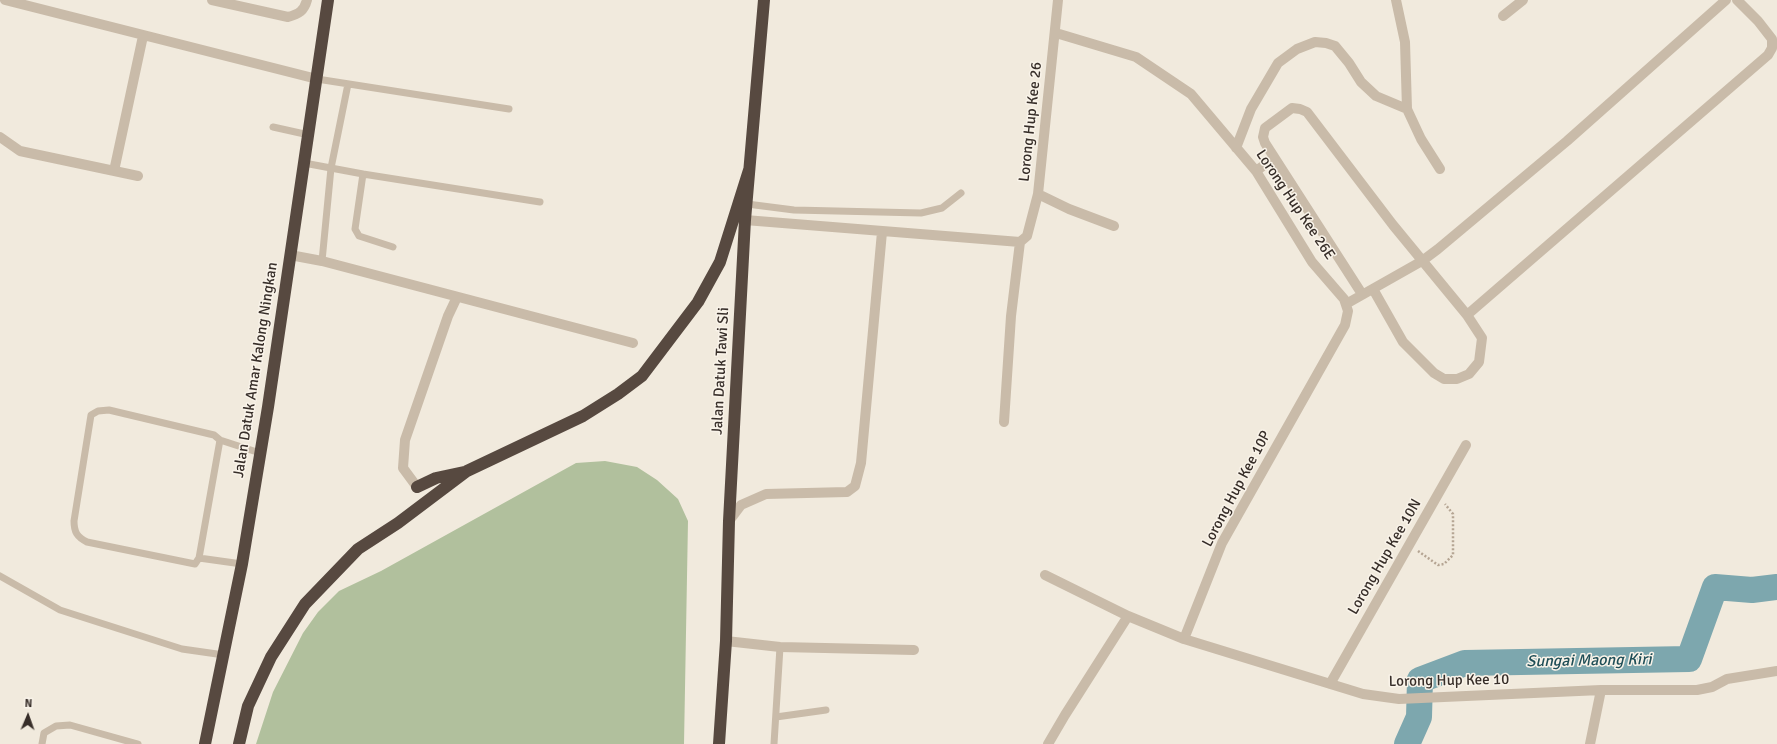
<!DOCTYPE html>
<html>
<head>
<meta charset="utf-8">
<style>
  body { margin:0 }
  #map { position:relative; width:1777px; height:744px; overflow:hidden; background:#f1eadd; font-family:Signika,sans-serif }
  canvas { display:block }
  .north { position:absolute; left:8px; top:696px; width:40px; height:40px; -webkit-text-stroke:3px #f9f3e9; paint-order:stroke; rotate:2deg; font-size:11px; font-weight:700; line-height:16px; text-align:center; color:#372e29 }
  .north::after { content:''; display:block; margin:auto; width:14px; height:18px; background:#372e29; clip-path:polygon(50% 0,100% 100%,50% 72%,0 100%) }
</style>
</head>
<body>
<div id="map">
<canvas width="1777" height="744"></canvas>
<div class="north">N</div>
</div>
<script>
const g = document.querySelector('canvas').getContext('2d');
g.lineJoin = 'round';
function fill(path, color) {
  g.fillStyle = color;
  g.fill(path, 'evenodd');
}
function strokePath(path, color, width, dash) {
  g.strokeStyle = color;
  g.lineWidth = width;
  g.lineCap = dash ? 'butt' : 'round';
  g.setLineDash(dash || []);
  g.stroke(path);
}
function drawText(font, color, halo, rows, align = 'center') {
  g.font = font + ' Signika,sans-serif';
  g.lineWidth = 3;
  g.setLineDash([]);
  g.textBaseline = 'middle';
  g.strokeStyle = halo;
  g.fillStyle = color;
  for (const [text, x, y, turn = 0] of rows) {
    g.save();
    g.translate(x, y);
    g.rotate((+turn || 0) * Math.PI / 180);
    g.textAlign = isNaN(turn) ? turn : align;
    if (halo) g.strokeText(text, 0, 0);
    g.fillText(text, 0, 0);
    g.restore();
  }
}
fill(new Path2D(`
  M605,461L637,467L657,480L678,499L688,521L684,744H256L273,692L303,633L318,612L339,591L381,571L576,463Z`), '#b1c09d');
strokePath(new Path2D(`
  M1407,744L1419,717L1420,680L1465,663L1689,659L1715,587L1752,590L1777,587`), '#7da7ae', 26);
strokePath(new Path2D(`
  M1418,551L1438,565L1444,564L1453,555V514L1445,504`), '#b5a593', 2.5, [2, 2]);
strokePath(new Path2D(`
  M317,79L509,109
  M273,127L309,135
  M304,163L363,174L355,229L359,236L393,247
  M363,174L540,202
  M747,204L794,210L921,213L942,208L961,193
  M322,261L331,168L348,84
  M220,440L214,435L109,410L98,411L91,415L74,521C74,532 77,537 87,542L195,564L199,558L220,440L260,453
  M199,558L242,564
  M0,576L60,610L182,649L224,655
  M776,717L826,710
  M42,744L44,733L56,726L70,725L138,744
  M774,744L780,647`), '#c9bba9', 7);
strokePath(new Path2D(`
  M5,0L317,79
  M212,0L288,17C299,14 304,11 307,0
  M1396,0L1405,42L1407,109
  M1503,16L1523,0
  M1056,33L1136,57L1191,94L1256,171L1312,262L1344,299L1348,311L1345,325L1222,543L1184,639L1363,694L1399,699L1601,690H1697L1712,687L1727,679L1777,671
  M0,137L20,151L138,176
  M1236,148L1251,109L1278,63L1297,49L1315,42L1326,43L1335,46L1349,63L1361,82L1376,96L1407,109L1421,139L1440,169
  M114,171L143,36
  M1256,171L1274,158
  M1038,194L1069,209L1114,226
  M745,220L1020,242
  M1020,242L1027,236L1038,194L1058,0
  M290,255L322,261L633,343
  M1362,294L1265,143L1263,137L1265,128L1292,108L1300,109L1307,112L1393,225L1467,315L1482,338L1479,362L1469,374L1457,379H1444L1434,373L1403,342L1373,289
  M1346,304L1422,261L1438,249L1567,141L1726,0
  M1467,315L1768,55L1772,48V39L1758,21L1737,0
  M1004,422L1011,316L1020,242
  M417,487L403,468L405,440L448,316L457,297
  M729,521L741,505L766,494L847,492L855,486L861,463L882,232
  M1045,575L1128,616
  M726,641L780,647L914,650
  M1330,684L1466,445
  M1048,744L1065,715L1128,616L1184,639
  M1590,744L1601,690`), '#c9bba9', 10);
strokePath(new Path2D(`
  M417,487L436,478L464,472
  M205,744L242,564L268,407L328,0
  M239,744L248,706L271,657L305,604L358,549L398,523L467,471L583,416L618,394L642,376L698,302L720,262L749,170
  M719,744L726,641L729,521L745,220L764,0`), '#574940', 12);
drawText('15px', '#372e29', '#f9f3e9', [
  ["Lorong Hup Kee 26",1031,122,-84],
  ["Lorong Hup Kee 26E",1295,205,56],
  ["Jalan Datuk Amar Kalong Ningkan",256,370,-81],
  ["Jalan Datuk Tawi Sli",721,371,-87],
  ["Lorong Hup Kee 10P",1237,489,-62],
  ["Lorong Hup Kee 10N",1385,557,-60],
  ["Lorong Hup Kee 10",1449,681,-1]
]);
drawText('italic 16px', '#1f4e57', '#f9f3e9', [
  ["Sungai Maong Kiri",1589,661,-1]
]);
</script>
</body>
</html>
